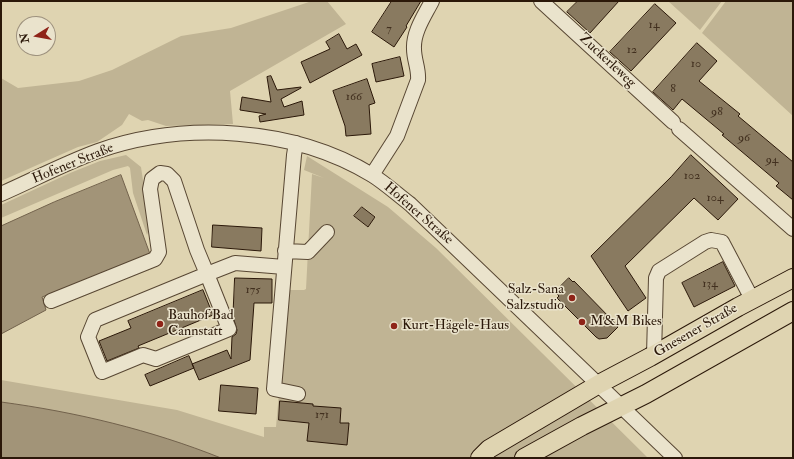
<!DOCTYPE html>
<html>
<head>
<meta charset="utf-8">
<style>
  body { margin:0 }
  #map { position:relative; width:794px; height:459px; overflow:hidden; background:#dfd4b1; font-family:"IM FELL Double Pica",serif }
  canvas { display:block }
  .frame { position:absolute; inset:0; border:2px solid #2b1809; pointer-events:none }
  .north { position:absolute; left:16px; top:16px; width:40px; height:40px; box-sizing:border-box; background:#eae3cc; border:1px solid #9e927e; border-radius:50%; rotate:259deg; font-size:11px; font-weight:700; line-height:16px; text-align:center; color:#2b1809 }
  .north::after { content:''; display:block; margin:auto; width:14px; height:18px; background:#8f2418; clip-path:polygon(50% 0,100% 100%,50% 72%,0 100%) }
</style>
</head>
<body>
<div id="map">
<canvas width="794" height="459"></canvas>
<div class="frame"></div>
<div class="north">N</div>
</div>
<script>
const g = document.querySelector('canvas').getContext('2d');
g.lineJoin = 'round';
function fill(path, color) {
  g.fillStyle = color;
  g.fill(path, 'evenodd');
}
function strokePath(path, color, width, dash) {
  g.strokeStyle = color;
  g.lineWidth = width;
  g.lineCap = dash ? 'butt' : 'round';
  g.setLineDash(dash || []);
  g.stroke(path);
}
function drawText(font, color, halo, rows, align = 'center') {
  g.font = font + ' "IM FELL Double Pica",serif';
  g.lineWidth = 3;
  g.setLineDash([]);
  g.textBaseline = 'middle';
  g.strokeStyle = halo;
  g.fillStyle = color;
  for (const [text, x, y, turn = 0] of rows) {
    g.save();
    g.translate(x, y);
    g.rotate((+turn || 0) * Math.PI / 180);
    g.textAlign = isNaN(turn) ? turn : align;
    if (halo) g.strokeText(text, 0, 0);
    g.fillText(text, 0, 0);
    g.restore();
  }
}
fill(new Path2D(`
  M312,1H327L346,24L230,91L233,124L166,126L148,120L142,121L129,114L122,125L97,142L78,147L1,181V78L18,88L79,81L112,70L181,36L231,28Z
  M668,1H722L700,30Z
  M726,1H793V116L702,33Z
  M126,155L141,167L150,227L147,235L133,193L130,168L128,166L113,170L1,218V205L70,173L100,161Z
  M307,156L388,207L436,248L648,458H221L42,409L1,402V380L177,410L264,437V427H276L288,290H304L306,289L312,174L324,178L304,170ZM362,206L376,217L367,227L354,216Z`), '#c0b494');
const water = new Path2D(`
  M121,175L150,254L42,297L46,310L1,334V226L54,202Z
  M1,402C76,412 151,430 221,458H1Z`);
fill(water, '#a29478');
strokePath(water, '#72624c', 1);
const building = new Path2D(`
  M392,1H421L406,26L407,27L394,47L372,32Z
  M578,1H619L590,33L567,12Z
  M655,4L676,23L631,71L610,52Z
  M339,34L347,49L356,44L362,55L310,83L301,62L330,49L326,42Z
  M697,43L717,61L699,81L740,114L738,116L793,162V200L776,186L779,183L722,135L724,134L682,99L673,110L653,92Z
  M400,57L404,76L376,82L372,64Z
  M271,76L277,90L301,87V88L281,99L284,107L302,101L304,115L260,122L259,116L266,114L240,110L242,97L271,102L267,77Z
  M367,79L375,103L369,105L371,134L346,136L345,126L333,91Z
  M691,155L738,199L718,220L694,198L625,266L646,298L628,311L591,256L671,177Z
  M362,207L375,217L368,227L354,216Z
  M213,225L262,228L261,251L212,247Z
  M723,262L735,286L694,307L682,283Z
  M235,278L272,279V303H254L250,360L199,380L192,364L227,350L231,359L232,337L236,334L237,330L233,317Z
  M569,278L573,282L574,281L613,321L618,327L607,338L599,339L596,337L557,298L559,296L555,292Z
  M203,290L213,315L138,346L139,348L107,361L99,341L131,328L128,321Z
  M189,356L194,368L150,386L145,375Z
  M221,385L258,388L256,414L219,411Z
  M280,401L313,404V406L341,408L340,423H349L347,445L307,441L309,423L279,420Z`);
fill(building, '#897a60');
strokePath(building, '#2b1809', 1);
const minor = new Path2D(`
  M541,1L673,122
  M679,129L793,229
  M296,143L294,155L274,389L298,394
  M372,175L397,136L418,80C419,69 414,60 414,49C413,32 425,15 432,1
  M1,194C33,180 65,163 98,151C184,121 293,127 372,175C385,183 398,195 410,204L675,458
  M285,251L308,252L327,232
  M51,301L155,259L159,252L150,189L152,179L160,173L167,174L174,181L197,250L207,274L95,320L88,337L102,372L143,355L156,359L229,329L207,274L235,263L284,267
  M654,355L656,278L659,271L705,242L711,240L722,242L752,299`);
const major = new Path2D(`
  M480,458L489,449L599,384L650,357L738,307L793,278
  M524,458L582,426L646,394L793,311`);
strokePath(minor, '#584733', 16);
strokePath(major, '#2b1809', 20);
strokePath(minor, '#eae3cc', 14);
strokePath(major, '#dfd4b1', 18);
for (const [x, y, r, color] of [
  [572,298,4,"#8f2418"],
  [582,322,4,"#8f2418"],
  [160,324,4,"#8f2418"],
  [394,326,4,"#8f2418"]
]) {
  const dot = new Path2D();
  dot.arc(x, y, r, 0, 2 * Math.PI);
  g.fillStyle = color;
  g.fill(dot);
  strokePath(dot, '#eae3cc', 1.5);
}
drawText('12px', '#42301f', null, [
  ["14",654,25],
  ["7",389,29],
  ["12",632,50],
  ["10",696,64],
  ["8",673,89],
  ["166",354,97],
  ["98",717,112],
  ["96",744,138],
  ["94",772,160],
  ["102",692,176],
  ["104",715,198],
  ["134",710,284],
  ["175",253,290],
  ["171",322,415]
]);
drawText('14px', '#2b1809', '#eae3cc', [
  ["Zuckerleweg",607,61,43],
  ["Hofener Straße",73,164,-22],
  ["Hofener Straße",418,214,41],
  ["Gnesener Straße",696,331,-30]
]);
drawText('14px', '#2b1809', '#eae3cc', [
  ["Salz-Sana",564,290,"right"],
  ["Salzstudio",564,306,"right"],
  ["Bauhof Bad",168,316],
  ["Cannstatt",168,332],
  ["M&M Bikes",590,322],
  ["Kurt-Hägele-Haus",402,326]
], 'left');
</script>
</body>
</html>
